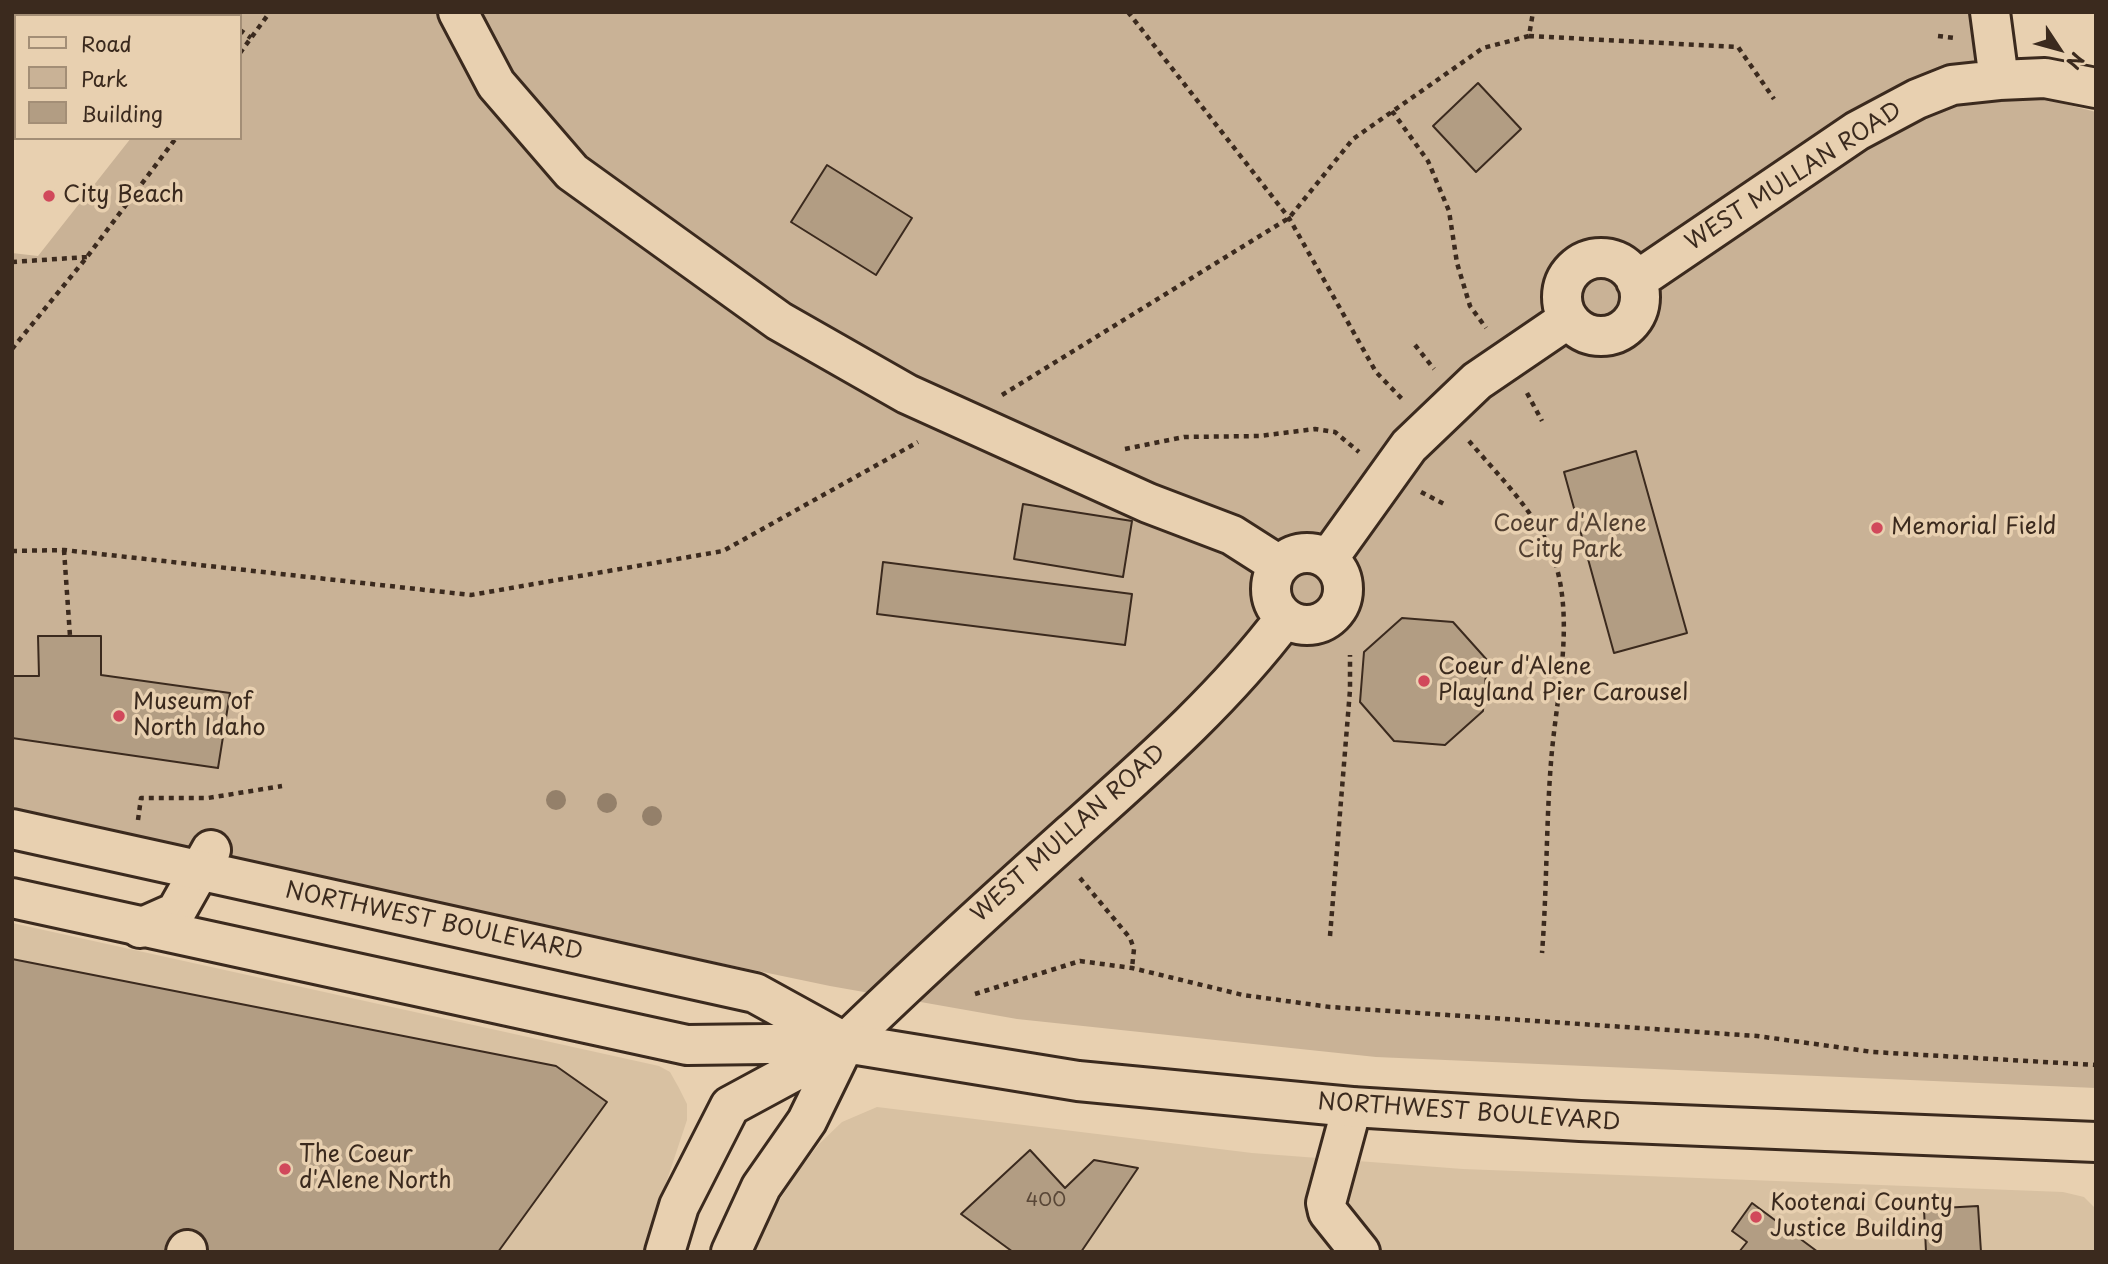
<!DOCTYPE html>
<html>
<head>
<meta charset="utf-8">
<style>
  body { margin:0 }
  #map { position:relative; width:2108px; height:1264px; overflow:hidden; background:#e8d0b0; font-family:"Playpen Sans",sans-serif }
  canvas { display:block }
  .frame { position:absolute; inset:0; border:14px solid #3b2a1e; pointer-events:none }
  .legend { position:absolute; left:14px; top:14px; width:228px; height:126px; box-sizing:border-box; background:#e8d0b0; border:2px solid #a38e76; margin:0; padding:9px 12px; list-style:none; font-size:21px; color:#3b2a1e }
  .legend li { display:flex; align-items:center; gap:14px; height:35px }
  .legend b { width:35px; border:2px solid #a38e76 }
  .north { position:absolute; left:2024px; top:14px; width:70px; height:70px; -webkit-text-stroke:5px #e8d0b0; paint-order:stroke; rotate:126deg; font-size:19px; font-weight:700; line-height:28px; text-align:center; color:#3b2a1e }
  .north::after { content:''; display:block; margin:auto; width:24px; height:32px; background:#3b2a1e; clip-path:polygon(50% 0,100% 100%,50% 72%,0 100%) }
</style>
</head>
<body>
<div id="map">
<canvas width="2108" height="1264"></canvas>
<div class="frame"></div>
<ul class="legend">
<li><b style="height:9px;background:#e8d0b0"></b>Road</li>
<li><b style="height:19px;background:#c9b296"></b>Park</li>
<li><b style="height:19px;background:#b29d83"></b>Building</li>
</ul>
<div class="north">N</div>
</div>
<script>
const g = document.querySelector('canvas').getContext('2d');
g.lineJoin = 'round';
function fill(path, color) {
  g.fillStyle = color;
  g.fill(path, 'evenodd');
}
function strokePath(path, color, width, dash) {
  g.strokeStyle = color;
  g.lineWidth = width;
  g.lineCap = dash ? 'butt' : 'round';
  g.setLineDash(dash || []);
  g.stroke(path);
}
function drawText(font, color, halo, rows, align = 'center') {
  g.font = font + ' "Playpen Sans",sans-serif';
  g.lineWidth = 7;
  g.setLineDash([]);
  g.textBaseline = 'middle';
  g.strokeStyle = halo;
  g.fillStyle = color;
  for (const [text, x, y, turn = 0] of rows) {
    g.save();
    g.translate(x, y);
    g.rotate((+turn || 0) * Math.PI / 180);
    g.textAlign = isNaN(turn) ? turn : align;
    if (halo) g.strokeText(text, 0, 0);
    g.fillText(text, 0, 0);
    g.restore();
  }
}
fill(new Path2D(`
  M12,923L659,1066L670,1072L679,1088L687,1104V1120L643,1252H12Z
  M877,1107L1252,1153L1463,1169L2063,1192L2084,1197L2096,1209V1250L755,1252L771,1214L796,1174L819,1144L842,1122Z`), '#d8c1a2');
fill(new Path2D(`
  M231,12H1974L2019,97L2049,100L2096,112V1088L1376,1057L1017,1019L830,986L12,815V253L38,256L131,138H240V16H228Z`), '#c9b296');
const water = new Path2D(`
  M12,12H107L104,16H16V105L12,108Z`);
fill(water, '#9f8a73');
strokePath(water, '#776451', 2);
const building = new Path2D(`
  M1478,83L1521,129L1476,172L1433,126Z
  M827,165L912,218L876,275L791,222Z
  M1636,451L1687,633L1614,653L1564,472Z
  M1023,504L1132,521L1123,577L1014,559Z
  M883,562L1132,594L1125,645L877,614Z
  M1402,618L1453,622L1487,660L1483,711L1445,745L1394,741L1360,702L1364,652Z
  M38,636H101V675L230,693L218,768L12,738L13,676H39Z
  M12,959L556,1066L607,1102L498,1252H15L12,1250Z
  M1030,1150L1065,1188L1094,1160L1138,1168L1081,1252H1013L961,1214Z
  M1752,1203L1818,1252H1739L1747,1242L1732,1231Z
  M1978,1206L1981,1252H1926L1924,1209Z`);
fill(building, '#b29d83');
strokePath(building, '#3b2a1e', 2);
const minor = new Path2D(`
  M458,12L496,84L572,172L779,321L907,394L1148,503L1232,535L1279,565
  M1990,12L1999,80
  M1562 297a39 39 0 1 1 78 0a39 39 0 1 1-78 0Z
  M1636,281L1857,131L1917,99L1952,85L1999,80L2045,78L2096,88
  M1271 589a36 36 0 1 1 72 0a36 36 0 1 1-72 0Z
  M1328,559L1409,446L1477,381L1568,319
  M140,928L176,912L211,850
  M845,1043C919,971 995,902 1072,833C1147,766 1224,699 1285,618
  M1352,1107L1326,1203L1328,1212L1360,1252
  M186,1252L187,1250`);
const major = new Path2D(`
  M12,829L755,993L844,1042
  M12,898L687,1045L845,1043L1078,1081L1352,1107L1580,1121L2096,1142
  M665,1252L679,1206L730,1106L841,1046
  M731,1252L761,1187L807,1121L845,1043`);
strokePath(minor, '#3b2a1e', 44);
strokePath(major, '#3b2a1e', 44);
strokePath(new Path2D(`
  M217,12L221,16
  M1128,12L1289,218L1376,372L1404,401
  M240,30L251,38
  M1529,36L1738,47L1774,99
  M1938,36L1955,38
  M240,53L270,12
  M1392,111L1428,161L1449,211L1457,263L1470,306L1486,328
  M12,262L87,257
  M1415,345L1434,369
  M12,349L87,257L176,138
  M1527,393L1542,421
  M1002,395L1289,218L1353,139L1483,48L1529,36L1533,12
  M1469,441C1498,475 1536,512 1553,556C1576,620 1556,696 1551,762C1546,825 1547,889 1542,953
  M1125,449L1184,437L1259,436L1315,429L1335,432L1359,452
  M1421,492L1446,505
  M64,550L70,636
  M12,551L64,550L471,595L723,551L918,442
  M138,820L141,798H208L282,786
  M1080,878L1130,938L1134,949L1132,968
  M1330,936L1350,690V655
  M975,994L1080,961L1132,968L1243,995L1330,1007L1757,1036L1873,1052L2096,1065`), '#3b2a1e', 4.5, [5, 5]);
strokePath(minor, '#e8d0b0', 38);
strokePath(major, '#e8d0b0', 38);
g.fillStyle = '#94806a';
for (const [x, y] of [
  [556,800],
  [607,803],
  [652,816]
]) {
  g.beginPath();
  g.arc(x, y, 10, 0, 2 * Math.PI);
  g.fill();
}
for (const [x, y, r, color] of [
  [49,196,7,"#d1495b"],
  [1877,528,7,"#d1495b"],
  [1424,681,7,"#d1495b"],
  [119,716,7,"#d1495b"],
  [285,1169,7,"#d1495b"],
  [1756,1217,7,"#d1495b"]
]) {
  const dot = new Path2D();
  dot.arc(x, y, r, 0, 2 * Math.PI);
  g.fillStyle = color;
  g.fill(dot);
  strokePath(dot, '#e8d0b0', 2.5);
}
drawText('19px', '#594737', null, [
  ["400",1046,1201]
]);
drawText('23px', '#3b2a1e', '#e8d0b0', [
  ["WEST MULLAN ROAD",1794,177,-33],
  ["WEST MULLAN ROAD",1069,834,-42],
  ["NORTHWEST BOULEVARD",434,922,12],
  ["NORTHWEST BOULEVARD",1469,1113,4]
]);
drawText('23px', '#3b2a1e', '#e8d0b0', [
  ["City Beach",63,196],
  ["Memorial Field",1891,528],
  ["Coeur d'Alene",1438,668],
  ["Playland Pier Carousel",1438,694],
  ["Museum of",133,703],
  ["North Idaho",133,729],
  ["The Coeur",299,1156],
  ["d'Alene North",299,1182],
  ["Kootenai County",1770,1204],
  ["Justice Building",1770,1230]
], 'left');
drawText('23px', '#503e30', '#e8d0b0', [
  ["Coeur d'Alene",1570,525],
  ["City Park",1570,551]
]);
</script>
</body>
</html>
